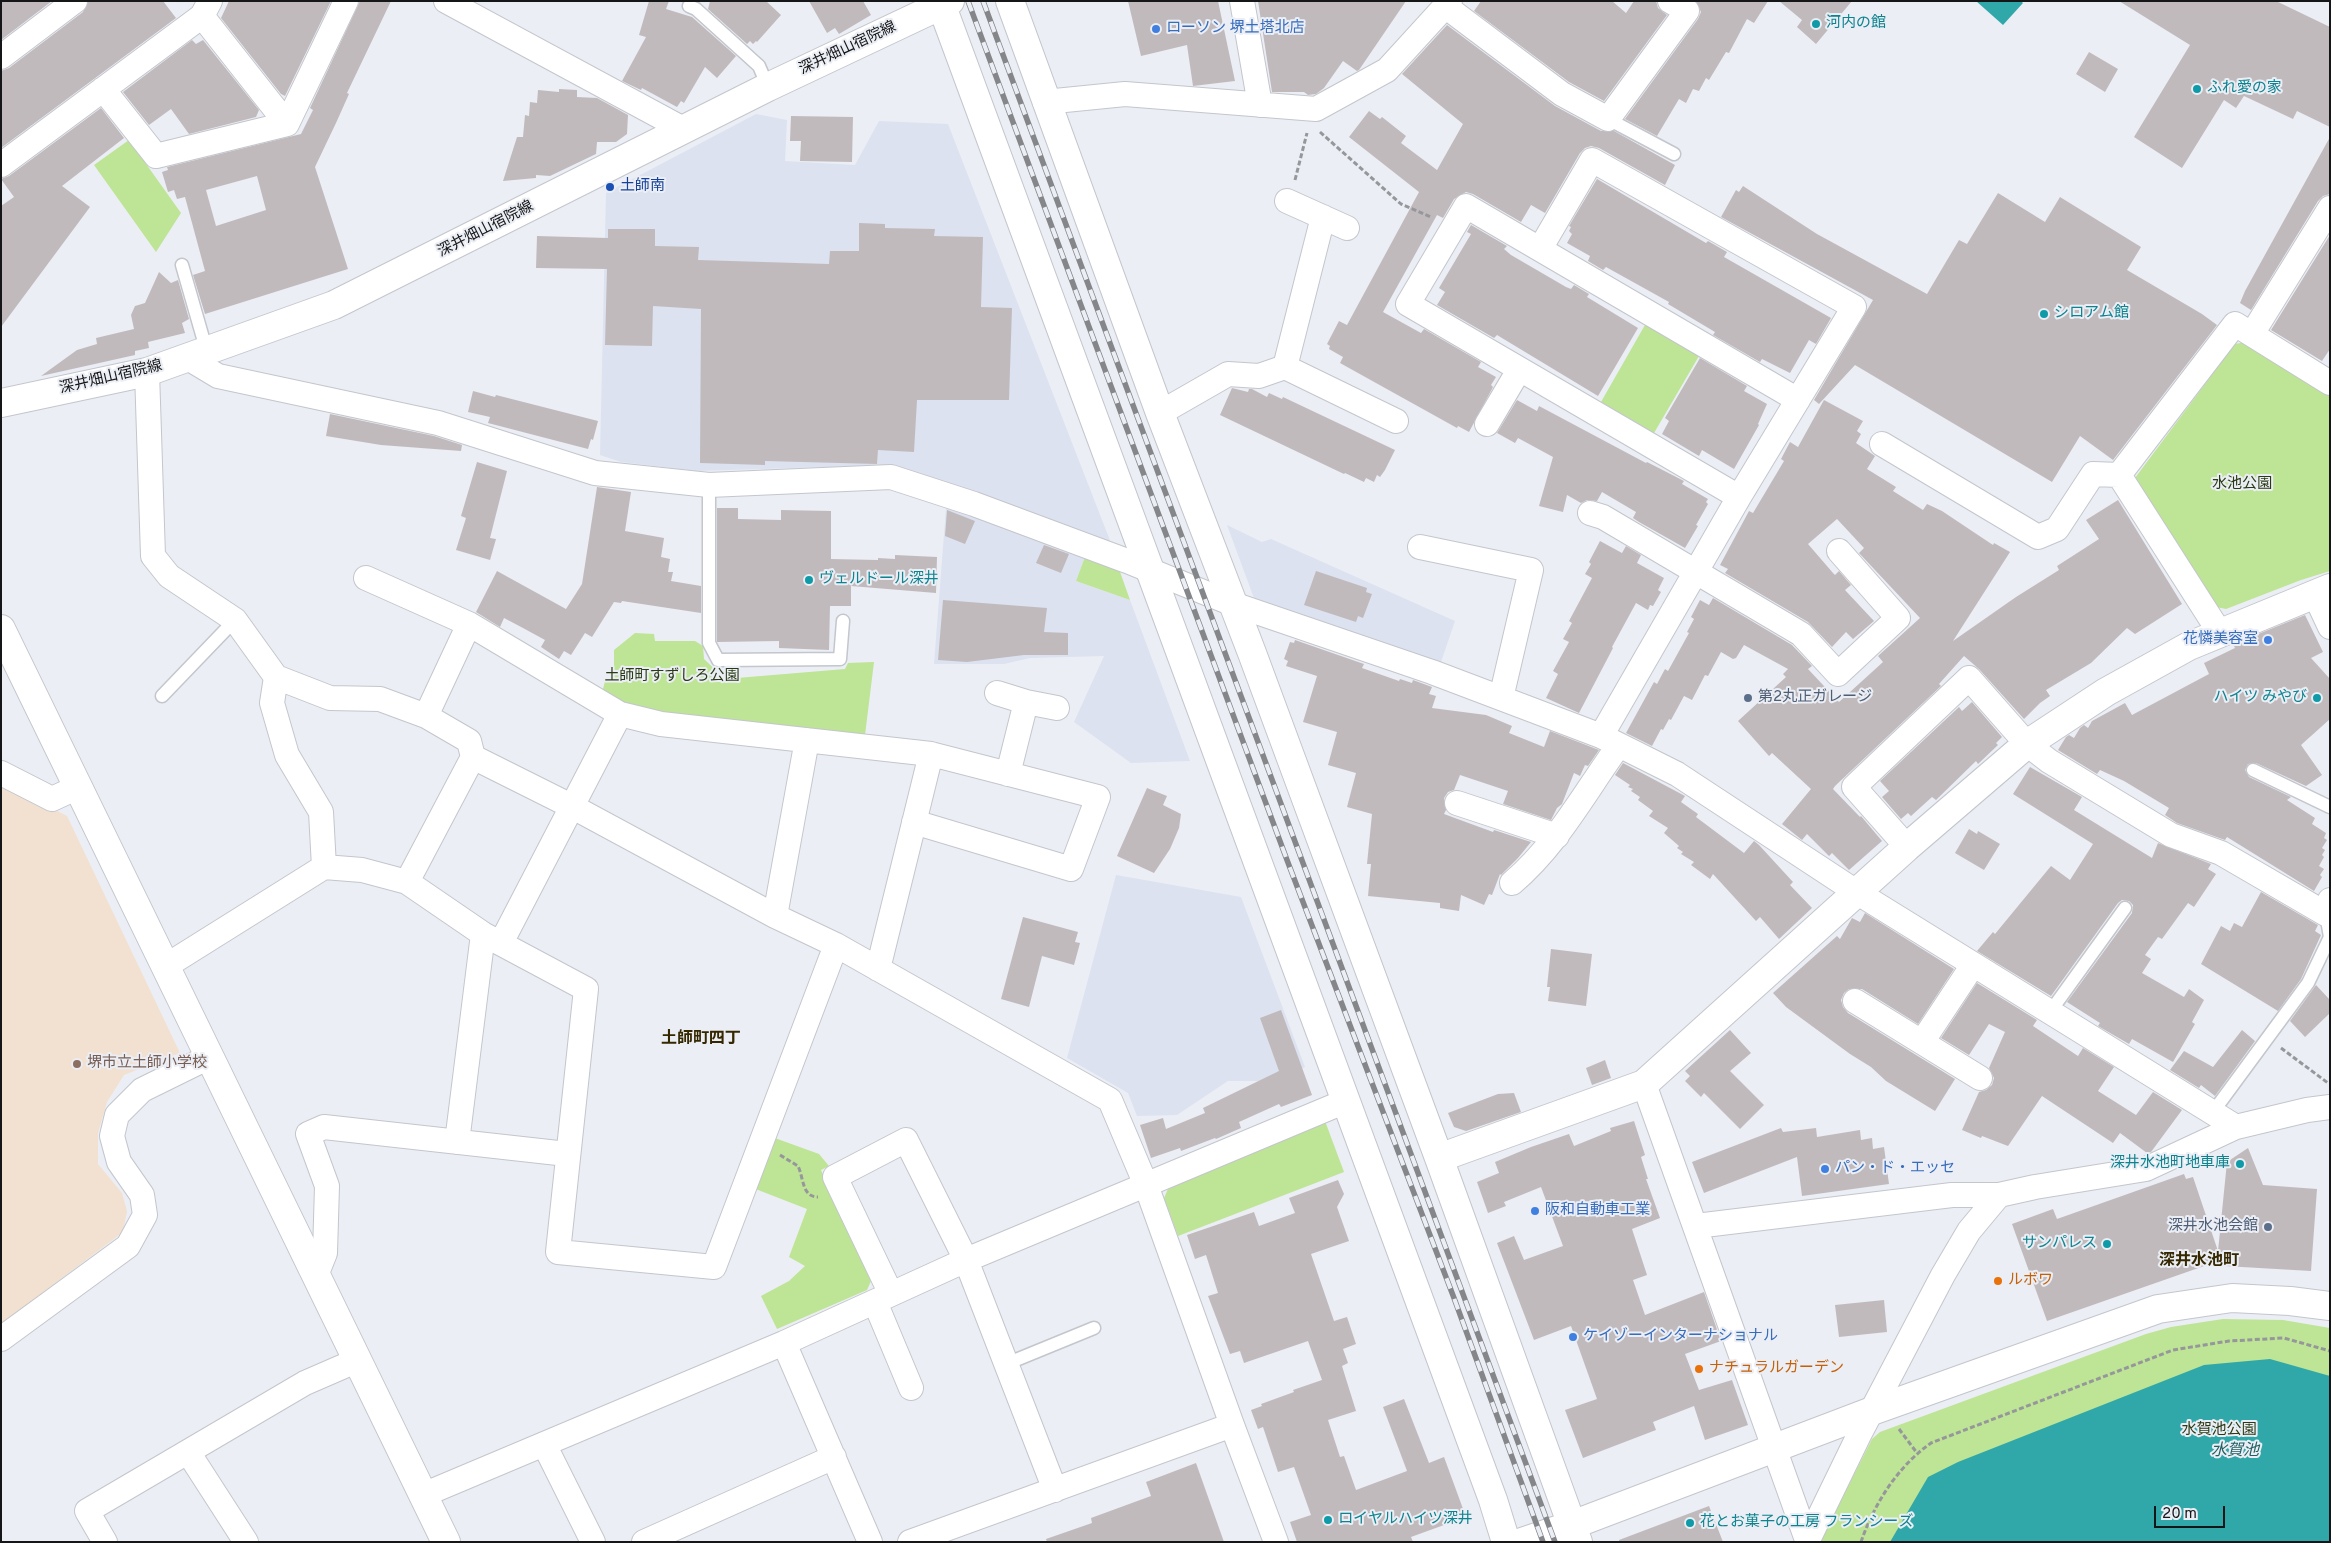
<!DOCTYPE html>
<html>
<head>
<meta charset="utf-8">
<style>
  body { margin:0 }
  #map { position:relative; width:2331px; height:1543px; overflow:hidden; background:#ebeef4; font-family:Overpass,sans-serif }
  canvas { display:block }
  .frame { position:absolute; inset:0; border:2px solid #151618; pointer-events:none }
  .scale { position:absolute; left:2154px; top:1506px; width:71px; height:22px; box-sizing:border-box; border:2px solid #151618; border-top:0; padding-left:6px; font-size:15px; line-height:18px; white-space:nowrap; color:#151618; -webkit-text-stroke:4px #ebeef4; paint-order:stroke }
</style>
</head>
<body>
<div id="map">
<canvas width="2331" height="1543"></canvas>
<div class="frame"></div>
<div class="scale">20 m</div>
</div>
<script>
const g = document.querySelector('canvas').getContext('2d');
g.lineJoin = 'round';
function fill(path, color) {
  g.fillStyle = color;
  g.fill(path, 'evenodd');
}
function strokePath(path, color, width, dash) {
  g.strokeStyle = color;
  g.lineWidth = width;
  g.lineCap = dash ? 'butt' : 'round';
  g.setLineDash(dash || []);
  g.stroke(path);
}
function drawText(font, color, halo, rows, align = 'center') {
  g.font = font + ' Overpass,"Noto Sans JP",sans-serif';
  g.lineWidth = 4;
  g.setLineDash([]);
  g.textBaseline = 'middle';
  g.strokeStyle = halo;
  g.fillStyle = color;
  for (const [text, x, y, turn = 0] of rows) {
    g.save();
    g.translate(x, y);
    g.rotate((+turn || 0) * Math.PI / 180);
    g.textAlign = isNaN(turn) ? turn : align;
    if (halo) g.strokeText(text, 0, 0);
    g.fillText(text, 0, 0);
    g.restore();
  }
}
fill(new Path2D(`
  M756,114L787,120L785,161L855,165L879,121L948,124L1111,543L892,465L696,471L621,462L600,455L606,193Z
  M946,508L972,513L1085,557L1076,581L1130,600L1190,761L1131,763L1074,722L1104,656L1030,658L1004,664H934Z
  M1227,525L1262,542L1271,539L1455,621L1441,662L1255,601Z
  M1116,875L1241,897L1305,1067L1272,1081H1228L1177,1115L1137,1116L1128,1093L1067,1058Z`), '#dce2ef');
fill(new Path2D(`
  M1,782L67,816L180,1053L124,1075L107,1102L98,1133V1164L122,1193L127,1211L123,1232L1,1324Z`), '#f2e1d0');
fill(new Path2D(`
  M129,140L181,213L156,252L94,165Z
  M1645,325L1699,356L1654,433L1601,402Z
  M2246,342L2330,396V571L2301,580L2226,609L2216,607L2135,478L2235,344Z
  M1085,557L1119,569L1130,600L1076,581Z
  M635,633L654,634L655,641H695L703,646L704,659L725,679L845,669L848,663L874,662L865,735L634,711L602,693L605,681L614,682V650Z
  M1325,1121L1344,1172L1178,1236L1164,1198L1168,1189Z
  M772,1137L819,1154L829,1166L821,1170L871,1281L867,1290L777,1329L761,1296L789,1281L805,1266L789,1257L807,1209L753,1188Z
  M2223,1319L2283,1320L2330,1328V1542H1820L1872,1439L1880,1432L2146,1334L2171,1327Z`), '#bee495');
fill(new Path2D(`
  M1976,1H2021L2023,3L2003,25Z
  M2270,1359L2330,1376V1542H1890L1928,1477L1958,1462L2204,1365Z`), '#30a8aa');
fill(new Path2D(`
  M1,1H52L1,40Z
  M88,1H163L176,18L1,148V71L9,68L83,12Z
  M229,1H331L285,96L281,94L221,18Z
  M360,1H391L347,93L349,94L336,123L315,167L348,269L205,314L193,275L205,271L185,197L177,199L174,190L168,192L162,172L168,170L167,167L301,134L313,110L310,108ZM257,176L266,210L216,226L206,190Z
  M649,1H669L666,9L692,17L736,56L717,78L705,67L684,103L681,101L677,107L642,88L641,90L622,81L646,37L639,35Z
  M710,1H766L781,15L757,42L756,41L753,44L750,41L747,44L708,9Z
  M809,1H863L871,15L839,34L835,28L827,33Z
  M1128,1H1218L1235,81L1193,86L1187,45L1141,56Z
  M1258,1H1406L1359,70L1357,71L1343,61L1324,88L1316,94L1308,95L1304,92H1272Z
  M1481,1H1612L1626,13L1634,1H1656L1658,8L1667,15L1604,101L1569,82L1474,11Z
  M1696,1H1768L1754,23L1747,19L1729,53L1726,52L1709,80L1706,78L1699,91L1693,89L1686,103L1679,99L1657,136L1625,119L1698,19L1701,12Z
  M1779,1H1852L1816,44L1797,27L1802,20Z
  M2119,1H2276L2330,27V127L2297,111L2293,119L2244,96L2236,108L2224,100L2182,168L2134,137L2190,45Z
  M1447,25L1555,106L1601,131H1614L1675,165L1665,185L1599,148L1591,146L1585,148L1580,153L1545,213L1531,205L1521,222L1473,194L1466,192L1454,199L1443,218L1437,215L1383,312L1421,333L1424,329L1481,362L1478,367L1496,377L1491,385L1493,387L1469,432L1458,426L1457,428L1340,363L1343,357L1329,349L1330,346L1327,344L1339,321L1347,325L1419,192L1349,137L1369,111L1380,119L1382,117L1406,136L1401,143L1437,170L1463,124L1402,74Z
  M192,40L196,44L203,40L259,110L256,117L189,134L171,109L149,125L123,92Z
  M2089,52L2118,69L2105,92L2076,74Z
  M559,89L577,90V97L597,98L628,115L627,134L616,142H597L596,154L550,176L536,175V178L503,181L517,137H523L525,115L529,116L530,102L537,103L538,90L559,92Z
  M101,108L124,138L62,186L90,207L1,327V206L14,197L1,179L9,176Z
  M791,116L853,117L852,162L800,161L801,141H790Z
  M2330,137V194L2323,196L2318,201L2251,310L2240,303L2245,291Z
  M1597,179L1706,243L1708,241L1727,252L1724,257L1831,318L1816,344L1809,340L1790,373L1762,359L1760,362L1713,335L1715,332L1668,304L1669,302L1606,267L1603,270L1588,261L1590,256L1567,243L1572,234L1569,231L1571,227L1569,226Z
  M1743,186L1817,234L1927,294L1959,240L1967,244L1998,193L2045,222L2060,197L2141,247L2127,270L2202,314L2217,325L2113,460L2080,436L2052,482L1855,365L1819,404L1814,400L1873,300L1721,217L1736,190L1739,192Z
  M859,223L885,224V228L935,229L934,236L983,237L981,307L1012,308L1009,400H917L914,452L878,450L877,464L765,461V465L700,463L701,309L653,306L652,346L605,345L607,269L536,268L537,236L608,238V229H655V246L699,247L698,260L829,264L830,251H859Z
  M1471,225L1507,246L1504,249L1511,255L1566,287L1571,289L1574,285L1589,294L1587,297L1638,328L1598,396L1497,335L1494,338L1437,305L1445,292L1439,288L1471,234L1467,232Z
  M2330,235V349L2322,361L2271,330Z
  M159,272L171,283L178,280L189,319L182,323L185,333L148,342L149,348L135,351V355L41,376L77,350L97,344L96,338L134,329L131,315L135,306L145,303Z
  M1700,358L1747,386L1744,391L1767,404L1758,424L1759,425L1734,469L1702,450L1699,456L1662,434L1669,421L1665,418Z
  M1232,388L1248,392L1249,389H1252L1267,397L1269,393L1282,399L1283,397L1395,450L1385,470L1380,477L1377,475L1374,482L1366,478L1364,482L1345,473L1344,474L1220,415Z
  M473,391L495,397L496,395L598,421L593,440L591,439L588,449L488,423L490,417L468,412Z
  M1517,400L1537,411L1539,406L1646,463L1647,462L1684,481L1682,484L1708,499L1706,502L1708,504L1696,525L1698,526L1685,548L1639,522L1633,518L1636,512L1602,492L1597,501L1587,500L1581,503L1567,495L1563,512L1539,506L1553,457L1518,438L1515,443L1497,433Z
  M1824,400L1863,421L1857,431L1861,434L1856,443L1875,456L1867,469L1896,487L1893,491L1923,510L1927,504L1942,511L1993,545L1994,543L2010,552L1953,641L2016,597L2059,570L2057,566L2099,539L2086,520L2118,500L2182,604L2135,634L2127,628L2091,663L2046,690L2050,696L2040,703L2024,719L1979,669L1964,656L1939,684L1941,686L1835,786L1833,789L1860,817L1861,816L1882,841L1849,870L1832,853L1829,856L1807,834L1802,840L1782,824L1811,789L1772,753L1769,756L1738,721L1786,677L1783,674L1788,669L1744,645L1736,658L1733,659L1721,652L1708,676L1705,675L1692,700L1684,696L1671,720L1669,719L1663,730L1661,729L1652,746L1626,733L1654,682L1657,684L1665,669L1668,671L1689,633L1687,632L1694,619L1691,617L1700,600L1709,605L1713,598L1792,645L1812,666L1808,669L1839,702L1883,662L1878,656L1920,618L1859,553L1864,548L1837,519L1808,544L1833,573L1835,575L1839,571L1851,585L1845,590L1874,621L1853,639L1846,632L1832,647L1808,622L1725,573L1728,569L1720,565L1749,511L1753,513L1784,461L1781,459L1790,442L1798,447Z
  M330,414L434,436L462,445L461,451L381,445L326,436Z
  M477,462L507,471L490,538L496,539L490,560L456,550L466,518L461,516Z
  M597,487L631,492L625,531L664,538L661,557L670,559L668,572H673L671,581L701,586V613L622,601L621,603L614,602L592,637L585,633L571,655L564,651L559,659L541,647L545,640L523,628L504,618L500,627L476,612L497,571L566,609L582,584Z
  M717,508H738V519L781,520V510L831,511V559L878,560V558L895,559V555L937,557L936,593L851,586V606H830L829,650L779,648V641L717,642Z
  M947,510L975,521L965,544L945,536Z
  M1600,541L1622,553L1626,546L1641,555L1637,563L1664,578L1658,590L1661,592L1653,606L1650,605L1648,610L1636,603L1612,647L1613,648L1579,713L1546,698L1558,674L1553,671L1569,642L1563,639L1572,623L1569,621L1592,578L1585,574L1591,564L1589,562Z
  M1044,545L1069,554L1061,573L1036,563Z
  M1316,571L1367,588L1366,592L1372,594L1363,618L1358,616L1356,622L1304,605Z
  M943,600L1047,608L1044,632L1068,633V655H1024L967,662L938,660Z
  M2305,615L2323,652L2311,658L2330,679V719L2301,745L2322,775L2306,786L2256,763L2248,764L2245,770L2249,777L2291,797L2287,800L2315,818L2312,824L2326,833L2324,838L2327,840L2322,848L2325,850L2322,855L2324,857L2319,866L2324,869L2320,875L2322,877L2314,891L2227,837L2225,840L2177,823L2165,815L2169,808L2124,781L2100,770L2097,774L2058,750L2066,737L2069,735L2074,738L2080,728L2084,725L2088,728L2092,721L2125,703L2132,715L2209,674L2204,663L2235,648L2234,646L2251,637Z
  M1295,640L1364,664L1362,668L1399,681L1400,679L1412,683L1413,680L1432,687L1429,694L1436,696L1432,708L1486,715L1512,726L1509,733L1544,747L1550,731L1599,750L1588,766L1585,765L1580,776L1574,773L1562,804L1557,808L1551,820L1503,804L1508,791L1460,775L1454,790L1448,792L1444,798L1446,810L1444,814L1493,832L1494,830L1531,842L1518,858L1501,875L1500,874L1492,895L1489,894L1484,905L1461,895L1459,911L1440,908V903L1368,896L1371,864H1367L1372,814L1347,807L1356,773L1328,765L1337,732L1303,722L1317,676L1286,666L1288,661L1284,659L1290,642L1294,643Z
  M1972,702L2002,737L1996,743L1998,745L1978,764L1976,761L1936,800L1932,797L1911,816L1908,813L1901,819L1882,797L1889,791L1880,781L1959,707L1962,711Z
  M1623,763L1685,796L1681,802L1698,814L1696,817L1744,853L1754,841L1759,845L1793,882L1790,885L1812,908L1779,939L1760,917L1756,921L1713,874L1710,879L1691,865L1694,862L1681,854L1683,852L1677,848L1679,846L1664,833L1668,828L1649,816L1653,811L1638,800L1640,797L1631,791L1633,789L1628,787L1630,785L1615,775Z
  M2030,767L2082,797L2074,810L2152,858L2158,843L2211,864L2208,869L2216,874L2194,907L2188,903L2162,939L2158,937L2145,955L2151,959L2142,973L2184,997L2189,989L2204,1000L2192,1022L2195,1024L2173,1062L2132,1039L2129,1044L2098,1026L2100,1023L2067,1002L2132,913L2133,905L2129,901L2122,900L2118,903L2051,996L1977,951L1993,932L1995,934L2051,866L2070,880L2093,844L2013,794Z
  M1147,788L1167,796L1163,805L1181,814L1179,828L1170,849L1154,873L1117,856Z
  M1969,829L1977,834L1978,831L2000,844L1984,870L1955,853Z
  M2261,892L2318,925L2315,931L2321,935L2301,979L2278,1011L2201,964L2221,926L2230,931L2234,923L2242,927Z
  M1865,913L1954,969L1918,1024L1862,989H1849L1844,993L1841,1000L1843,1007L1848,1013L1955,1079L1935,1111L1886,1081L1871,1067L1850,1054L1786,1007L1773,993L1837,936L1840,939L1852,918L1860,922Z
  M1023,917L1078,932L1075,942L1080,943L1074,965L1042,956L1029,1007L1001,999Z
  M1551,949L1592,954L1586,1006L1548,1001L1550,987H1547Z
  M1977,983L2037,1020L2033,1026L2078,1056L2083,1048L2114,1067L2098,1091L2136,1115L2153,1092L2182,1110L2151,1152L2147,1153L2120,1133L2113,1143L2042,1096L2008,1146L1982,1136L1981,1138L1962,1130L1979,1092L1986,1090L1992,1085L1994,1078L1989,1068L2005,1032L1989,1024L1969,1055L1941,1038Z
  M2316,985L2330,1000V1013L2305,1037L2290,1021Z
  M1281,1010L1312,1095L1281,1107L1279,1104L1239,1122L1241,1128L1216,1139L1215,1138L1181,1151L1180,1148L1151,1158L1140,1125L1163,1118L1166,1129L1205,1113L1203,1108L1279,1071L1260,1018Z
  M1730,1030L1751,1053L1730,1071L1764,1105L1740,1129L1704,1093L1701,1097L1685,1081L1690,1076L1685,1071Z
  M2242,1030L2255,1041L2215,1096L2201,1085L2199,1088L2170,1070L2184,1051L2213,1067Z
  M1605,1060L1611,1078L1592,1085L1586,1068Z
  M1514,1093L1521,1112L1466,1131L1454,1127L1448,1113L1498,1094Z
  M1634,1121L1645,1155L1641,1157L1648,1179H1646L1660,1218L1632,1229L1647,1275L1633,1280L1645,1315L1704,1292L1721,1341L1685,1354L1699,1390L1732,1380L1748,1425L1705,1440L1694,1406L1653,1422L1656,1430L1583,1458L1565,1410L1597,1399L1571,1326L1534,1340L1497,1243L1514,1236L1524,1260L1563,1246L1541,1187L1504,1202L1506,1206L1488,1213L1477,1182L1499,1173L1495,1162L1531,1147L1569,1134L1574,1146L1611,1131L1610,1128Z
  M1781,1128L1783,1132L1816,1128L1817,1137L1860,1130L1861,1140L1872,1138L1873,1149L1884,1147L1889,1184L1802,1196L1797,1157L1704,1193L1692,1162Z
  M2248,1148L2263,1185L2317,1189L2311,1271L2207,1265L2047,1321L2012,1224L2053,1209L2057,1219L2184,1174L2186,1179L2193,1177L2218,1251L2227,1162Z
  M1338,1180L1344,1194L1337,1207L1349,1241L1311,1254L1334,1321L1347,1317L1356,1344L1343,1349L1348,1363L1342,1366L1356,1411L1328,1420L1340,1457L1344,1456L1356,1490L1407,1471L1383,1407L1404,1399L1429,1463L1444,1457L1466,1517L1411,1537L1413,1542H1297L1290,1522L1311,1515L1294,1467L1278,1472L1263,1427L1258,1429L1251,1410L1262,1406L1261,1404L1294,1392L1293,1390L1322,1380L1308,1341L1244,1363L1240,1351L1230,1354L1208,1296L1218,1293L1206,1255L1195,1259L1187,1235L1254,1212L1259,1226L1295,1213L1289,1198Z
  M1884,1300L1887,1332L1839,1337L1835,1305Z
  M1196,1463L1224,1542H1047L1046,1539L1092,1523L1091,1518L1151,1496L1146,1482Z
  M1709,1506L1723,1542H1619V1540Z`), '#c1babd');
const lane = new Path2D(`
  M689,6L696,9L759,66L768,87
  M1608,119L1674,154
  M182,265L207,352
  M709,485V643L718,660L840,659L843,621
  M162,696L235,620
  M2253,770L2330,807
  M2050,1012L2125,908
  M2213,1112L2308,983L2330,937L2326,914
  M1006,1364L1094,1328`);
const street = new Path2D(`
  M446,1L685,130
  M1242,1L1260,105
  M1445,6L1562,94L1608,119L1687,11L1670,1
  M202,16L287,124
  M1,57L75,1
  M103,89L156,156L287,124L346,1
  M1045,102L1125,94L1316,109L1387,70L1450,1
  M1,165L202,16L210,1
  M1287,201L1347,228
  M1540,249L1592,160L1854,307L1739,497L1601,736
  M2252,334L2330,208
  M188,358L218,376L438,423L595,473L709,485L891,477L974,504L1127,561L1233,604L1432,672L1601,736L1677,774L1858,893L2236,1127
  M1285,367L1323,217
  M147,372L153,556L169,576L235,620L276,677L330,698L380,699L426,716L469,741L473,757L573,807L775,916L836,945L1110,1100L1146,1185L1232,1425L1276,1542
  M1160,413L1228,374L1259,376L1285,367L1396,421
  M1487,424L1519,370
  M1882,444L2038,537L2057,529L2093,474L2119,475
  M1739,497L1408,304L1466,206L1798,400
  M1590,513L1603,517L1801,634L1838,674L1898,618L1839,551
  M1420,547L1531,570L1501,698
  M366,578L469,624L620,714L661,724L931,754L1098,797L1071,869L914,822
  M2314,593L2330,627
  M2220,633L2119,475L2235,324L2330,383
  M276,677L272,703L287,755L321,812L324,867
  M997,693L1026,702L1057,708
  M426,716L469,624
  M1,773L52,799L78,787
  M1008,774L1026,702
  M1457,803L1557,836
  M1907,847L1854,787L1969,678L2027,744L2049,761L2171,835L2221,853L2326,914L2330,900
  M407,882L473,757
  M1512,883C1557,845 1585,792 1619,745
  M775,916L807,740
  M501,943L620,714
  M166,966L324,867L362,870L407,882L483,934L586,989L558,1252L714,1267L836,945
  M878,969L931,754
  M1855,1001L1980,1078
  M1922,1042L1973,965
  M1644,1084L1807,1540
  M457,1142L483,934
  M1696,1226L1952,1195H1999
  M317,1273L325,1253L327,1186L308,1134L324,1127L567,1154
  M891,1294L835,1177L906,1140L966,1260L1055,1490
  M875,1302L911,1388
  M1,1339L128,1246L145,1215L142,1195L119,1162L112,1136L117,1115L142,1090L209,1057
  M784,1343L870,1542
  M544,1444L593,1542
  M188,1452L246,1542
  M423,1495L784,1343L966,1260L1346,1101
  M105,1542L87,1511L305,1383L358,1360
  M644,1542L834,1457
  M910,1542L1232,1425
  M1807,1542L1859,1435L1943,1275L1969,1231L1999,1195L2035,1187L2146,1169L2236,1127L2307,1110L2330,1107`);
const secondary = new Path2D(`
  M940,1L1493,1500L1506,1542
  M1010,1L1160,413L1252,653L1439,1158L1578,1542
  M1,403L147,372L334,305L768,87L950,1
  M1,629C149,934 298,1237 446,1542
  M1439,1158L1644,1084L1907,847L2027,744L2106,692L2189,646L2330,588
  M1522,1542L1572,1525L1872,1411L2158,1309L2232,1298L2290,1301L2330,1306`);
strokePath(lane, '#c3c6cc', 15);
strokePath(street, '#c3c6cc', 26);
strokePath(secondary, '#c3c6cc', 30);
strokePath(new Path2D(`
  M1320,132L1401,204L1431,217
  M1295,180L1307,133
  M2281,1048L2328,1083
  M780,1155L798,1166C804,1179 802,1197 818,1197
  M1899,1429L1917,1453
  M1861,1542C1874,1504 1898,1466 1931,1443L2173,1350L2229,1341L2284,1338L2330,1351`), '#95979b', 3, [5, 2.5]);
strokePath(lane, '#fff', 12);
strokePath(street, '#fff', 24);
strokePath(secondary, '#fff', 28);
const rail = new Path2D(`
  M968,1L1287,860L1454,1298L1543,1542
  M983,1L1555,1542`);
strokePath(rail, '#84868a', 5.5);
strokePath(rail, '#ebeef4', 4, [11]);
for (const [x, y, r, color] of [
  [1816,24,5,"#0f9aa8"],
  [1156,29,5,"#3f7fe0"],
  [2197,89,5,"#0f9aa8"],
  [610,187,5,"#1a4fb4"],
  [2044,314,5,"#0f9aa8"],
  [809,580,5,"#0f9aa8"],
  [2268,640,5,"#3f7fe0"],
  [1748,698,5,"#5c6f8a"],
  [2317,698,5,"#0f9aa8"],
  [77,1064,5,"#8d6e63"],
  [2240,1164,5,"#0f9aa8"],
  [1825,1169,5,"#3f7fe0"],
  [1535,1211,5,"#3f7fe0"],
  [2268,1227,5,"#5c6f8a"],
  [2107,1244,5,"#0f9aa8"],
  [1998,1281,5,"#e8710a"],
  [1573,1337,5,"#3f7fe0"],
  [1699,1369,5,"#e8710a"],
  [1328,1520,5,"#0f9aa8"],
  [1690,1523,5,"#0f9aa8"]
]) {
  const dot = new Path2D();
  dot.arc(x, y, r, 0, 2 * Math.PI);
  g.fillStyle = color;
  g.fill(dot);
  strokePath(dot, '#ebeef4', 2);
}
drawText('15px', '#0d838f', '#ebeef4', [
  ["河内の館",1826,24],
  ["ふれ愛の家",2207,89],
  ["シロアム館",2054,314],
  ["ヴェルドール深井",819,580],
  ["ハイツ みやび",2307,698,"right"],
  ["深井水池町地車庫",2230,1164,"right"],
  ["サンパレス",2097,1244,"right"],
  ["ロイヤルハイツ深井",1338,1520],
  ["花とお菓子の工房 フランシーズ",1700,1523]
], 'left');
drawText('15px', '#366cbe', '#ebeef4', [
  ["ローソン 堺土塔北店",1166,29],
  ["花憐美容室",2258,640,"right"],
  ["パン・ド・エッセ",1835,1169],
  ["阪和自動車工業",1545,1211],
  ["ケイゾーインターナショナル",1583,1337]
], 'left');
drawText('15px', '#151618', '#ebeef4', [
  ["深井畑山宿院線",848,49,-25],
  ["深井畑山宿院線",486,230,-27],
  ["深井畑山宿院線",111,378,-13]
]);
drawText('15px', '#164399', '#ebeef4', [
  ["土師南",620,187]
], 'left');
drawText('15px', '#293a14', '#ebeef4', [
  ["水池公園",2242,485],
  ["土師町すずしろ公園",672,677],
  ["水賀池公園",2219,1431]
]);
drawText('15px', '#4e5e75', '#ebeef4', [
  ["第2丸正ガレージ",1758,698],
  ["深井水池会館",2258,1227,"right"]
], 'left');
drawText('15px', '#785e54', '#ebeef4', [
  ["堺市立土師小学校",87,1064]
], 'left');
drawText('15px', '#c56008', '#ebeef4', [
  ["ルボワ",2008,1281],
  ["ナチュラルガーデン",1709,1369]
], 'left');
drawText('bold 16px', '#352800', '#ebeef4', [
  ["土師町四丁",701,1040],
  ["深井水池町",2199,1262]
]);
drawText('italic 16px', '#216061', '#ebeef4', [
  ["水賀池",2235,1452]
]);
</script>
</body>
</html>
